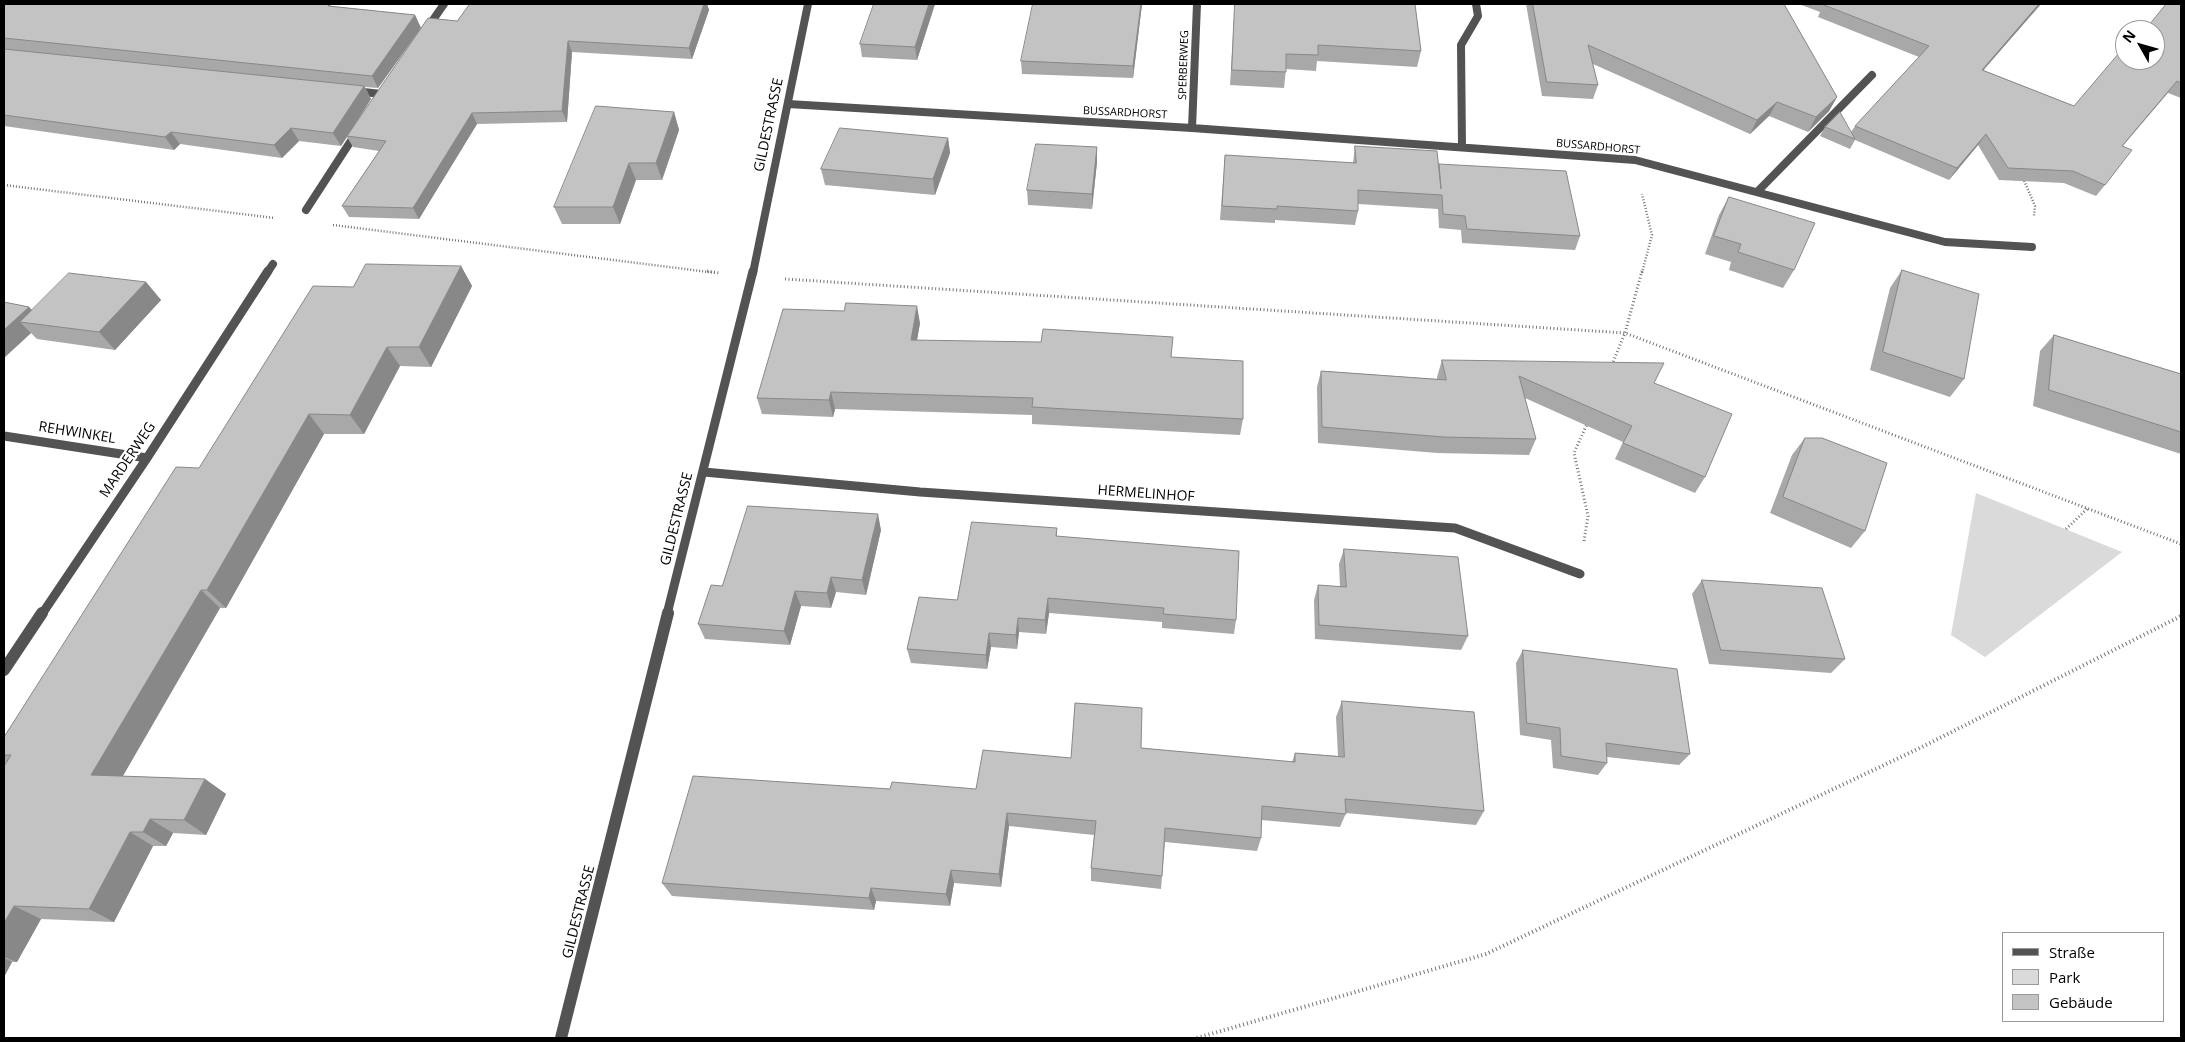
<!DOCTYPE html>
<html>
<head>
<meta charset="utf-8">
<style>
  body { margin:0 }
  #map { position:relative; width:2185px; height:1042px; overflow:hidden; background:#fff; font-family:"Open Sans",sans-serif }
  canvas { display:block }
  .frame { position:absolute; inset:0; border:5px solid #000; pointer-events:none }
  .legend { position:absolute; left:2002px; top:932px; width:162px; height:90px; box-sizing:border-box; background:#fff; border:1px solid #999; margin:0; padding:6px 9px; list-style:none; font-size:15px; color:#000 }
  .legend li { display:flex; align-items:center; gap:10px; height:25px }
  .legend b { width:25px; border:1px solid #999 }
  .north { position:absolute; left:2115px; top:20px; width:50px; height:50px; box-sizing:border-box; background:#fff; border:1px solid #999; border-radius:50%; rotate:308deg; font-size:14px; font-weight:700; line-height:20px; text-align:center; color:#000 }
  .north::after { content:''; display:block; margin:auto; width:18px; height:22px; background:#000; clip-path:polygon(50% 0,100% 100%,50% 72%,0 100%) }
</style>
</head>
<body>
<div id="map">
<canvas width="2185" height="1042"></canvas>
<div class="frame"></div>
<ul class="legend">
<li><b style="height:6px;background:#535353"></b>Straße</li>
<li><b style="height:14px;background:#dadada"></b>Park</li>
<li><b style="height:14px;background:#c3c3c3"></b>Gebäude</li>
</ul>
<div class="north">N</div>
</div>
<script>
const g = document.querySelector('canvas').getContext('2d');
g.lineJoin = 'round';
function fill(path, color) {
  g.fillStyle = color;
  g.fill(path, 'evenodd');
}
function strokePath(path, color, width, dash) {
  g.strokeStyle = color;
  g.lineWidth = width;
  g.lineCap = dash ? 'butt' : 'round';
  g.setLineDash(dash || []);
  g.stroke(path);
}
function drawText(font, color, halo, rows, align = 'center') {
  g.font = font + ' "Open Sans",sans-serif';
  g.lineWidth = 4.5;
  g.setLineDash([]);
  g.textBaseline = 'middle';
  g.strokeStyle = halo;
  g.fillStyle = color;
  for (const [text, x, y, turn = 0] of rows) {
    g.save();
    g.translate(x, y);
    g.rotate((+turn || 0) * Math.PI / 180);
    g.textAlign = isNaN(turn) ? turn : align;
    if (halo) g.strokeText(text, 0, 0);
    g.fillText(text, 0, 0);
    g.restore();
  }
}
fill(new Path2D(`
  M1976,493L2122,552L1985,657L1951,635Z`), '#dadada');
strokePath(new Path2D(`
  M2023,178L2035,206L2034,216
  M4,185L275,218
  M333,225L717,273
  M1642,273L1652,235L1642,194`), '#757575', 2.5, [1, 2]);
strokePath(new Path2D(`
  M707,271L719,273
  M785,279L1625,333L2181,544
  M1612,365L1625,333L1642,271
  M2066,529L2088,508
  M1584,541L1588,516L1574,453L1587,424`), '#757575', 3, [1, 2.5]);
strokePath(new Path2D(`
  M1197,1038L1486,954L1922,747L2181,616`), '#757575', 4, [1, 3]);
strokePath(new Path2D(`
  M426,30L444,4
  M355,91L381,94
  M788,104L1192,128L1635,160L1945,242L2032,247
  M1192,128L1197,4
  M1462,147L1461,45L1478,16L1476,4
  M1758,191L1872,75
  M306,210L356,133
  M267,273L273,264
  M753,273L808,4`), '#535353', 8);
strokePath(new Path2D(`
  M4,436L147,458
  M704,472L920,492L1455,528L1580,574
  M42,614L147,458L268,271
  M667,614L753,271`), '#535353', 9);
strokePath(new Path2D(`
  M4,670L42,613
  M561,1038L668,613`), '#535353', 12);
fill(new Path2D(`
  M4,4H330L331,6L415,15L421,28L378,88L365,87L371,99L354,126L457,21L470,4H707L709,10L692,59L572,52L567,122L477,124L419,219L349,217L342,206L379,151L353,147L347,137L341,146L299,141L282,158L180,144L174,150L4,126Z
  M935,4L917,60L862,57L860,44Z
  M1142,4L1133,78L1022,74L1021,61Z
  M1235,4H1415L1421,51L1417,67L1317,61L1316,71L1286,69L1284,88L1230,85Z
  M1526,4H1784L1837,97L1829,111L1808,132L1769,116L1750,134L1593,64L1598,85L1593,99L1542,96Z
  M1799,4H2041L1983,70L2074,106L2125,60L2181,4V98L2168,93L2122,147L2105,185L2096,196L2064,183L1999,180L1978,145L1949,180L1855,140L1850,149L1820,136L1825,127L1851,132L1855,126L1919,57L1818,17L1820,12Z
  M674,112L679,130L662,180H636L620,224H562L554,207Z
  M948,138L950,153L935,195L825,185L821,169Z
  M1355,146L1438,165L1580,236L1575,250L1462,243L1461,230L1439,228L1438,209L1358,204V211L1355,225L1275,220V223L1220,220L1225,155L1353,163Z
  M1097,147V162L1092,209L1028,205L1027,190Z
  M1729,197L1794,270L1783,288L1729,270L1731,262L1705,254L1719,215Z
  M461,266L472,286L431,367L400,366L364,434H324L226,608H220L123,776L205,779L226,794L206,835L173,833L166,846H153L114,922L41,919L17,962H12L4,977V766L6,763L4,761V737L199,468L353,287Z
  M1902,270L1964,379L1950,397L1870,370L1890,288Z
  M146,282L161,300L115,350L37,339L31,333L5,357H4V302L29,307L32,310Z
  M920,323L917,340L1171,357L1243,419L1240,435L1032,424V415L835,409L833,417L762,414L757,398Z
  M2054,335L2181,374V454L2033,406L2040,351Z
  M1442,360L1654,383L1705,477L1695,493L1615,459L1623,442L1525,398L1536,439L1529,455L1437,453L1318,443L1317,387L1321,371L1437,379V377Z
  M1805,438L1865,531L1851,548L1770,513L1792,455Z
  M1057,528V536L1236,620L1234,634L1162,628V622L1049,613L1046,634L1019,632L1017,649L991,647L987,669L911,663L907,649L957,600Z
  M881,530L866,595L836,592L831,608L801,606L790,645L705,639L698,624L722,586Z
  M1344,549L1468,636L1461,650L1315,639L1314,600L1318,585L1340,587L1339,564Z
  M1702,580L1845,659L1831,673L1709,664L1692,594Z
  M1523,650L1690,754L1679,765L1607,757V763L1598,775L1553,768L1551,740L1520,735L1516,663Z
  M1342,701L1484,811L1476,825L1346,813L1340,827L1261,820V838L1257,851L1165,842L1161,889L1091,881V868L1094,835L1009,826L1001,887L954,883L950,906L876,901L874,910L672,896L662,883L890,789H976L1071,758L1141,748L1292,762L1295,753L1338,756L1336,717Z`), '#a8a8a8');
fill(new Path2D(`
  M702,4H707L709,10L692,59L689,48Z
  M929,4H935L917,60L915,47Z
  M1141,4H1142L1133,78V66Z
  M2039,4H2041L1974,81L1982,70Z
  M415,15L421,28L378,88L372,76Z
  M568,41L572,52L567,122L562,111Z
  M364,86L371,99L341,146L333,133Z
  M1837,97L1829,111L1808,132L1816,117Z
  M1777,102L1769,116L1750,134L1757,120Z
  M674,112L679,130L662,180L656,163Z
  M472,113L477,124L419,219L413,208Z
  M291,128L299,141L282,158L274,145Z
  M171,132L180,144L174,150L165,137Z
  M1986,134L1978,145L1949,180L1957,168Z
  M948,138L950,153L935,195L933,179Z
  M1097,147V162L1092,209V194Z
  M629,163L636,180L620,224L613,207Z
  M461,266L472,286L431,367L419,347Z
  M146,282L161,300L115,350L99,332Z
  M917,306L920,323L914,357L911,340Z
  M29,307L43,322H20L31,333L5,357L4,356V330Z
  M387,347L400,366L364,434L350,415Z
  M831,392L835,409L833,417L829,400Z
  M309,414L324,434L226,608L207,590Z
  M878,514L881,530L866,595L862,580Z
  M831,577L836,592L831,608L827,593Z
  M201,590L220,608L114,791L91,775Z
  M795,591L801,606L790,645L784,631Z
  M1048,598L1049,613L1046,634L1045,620Z
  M1018,618L1019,632L1017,649L1016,635Z
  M989,633L991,647L987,669L986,655Z
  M205,779L226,794L206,835L184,820Z
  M1007,813L1009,826L1001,887L999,874Z
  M150,819L173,833L166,846L143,832Z
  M130,832L153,846L114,922L89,909Z
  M951,870L954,883L950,906L946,894Z
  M871,888L876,901L874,910L869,898Z
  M14,906L41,919L17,962L4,957V923Z
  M4,958L12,962L4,977Z`), '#888');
const building = new Path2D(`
  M4,4H330L328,6L415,15L372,76L4,38Z
  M470,4H704L689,48L568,41L562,111L472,113L413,208L342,206L386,141L347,136L428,18L457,21Z
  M874,4H929L915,47L860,44Z
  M1033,4H1141L1133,66L1021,61Z
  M1235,4H1415L1421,51L1318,45V55L1286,54V72L1232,70Z
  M1533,4H1784L1837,97L1816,117L1777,102L1757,120L1588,45L1598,85L1547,82Z
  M1825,4H2039L1982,70L2074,106L2125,46V60H2155V30H2145L2166,4H2181V83L2177,81L2122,146L2132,150L2105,185L2073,171L2008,168L1986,134L1957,168L1855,126L1929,46L1824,5Z
  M4,49L364,86L333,133L291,128L274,145L171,132L165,137L4,115Z
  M596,106L674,112L656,163H629L613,207H554Z
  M1840,112L1855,139L1825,127Z
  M840,128L948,138L933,179L821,169Z
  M1036,144L1097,147L1092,194L1027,190Z
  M1355,146L1437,151L1441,189L1439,164L1566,171L1580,236L1467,229L1465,216L1443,214L1442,195L1358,190V211L1277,206V209L1222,206L1225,155L1356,163Z
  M1729,197L1815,223L1794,270L1738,252L1741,244L1714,236Z
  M366,264L461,266L419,347H387L350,415L309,414L207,590H201L91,775L205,779L184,820L150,819L143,832H130L89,909L14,906L4,923V766L11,755H4V737L176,467L199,468L313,286L353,287Z
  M1902,270L1979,294L1964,379L1883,352Z
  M69,273L146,282L99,332L20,322Z
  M4,302L29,307L4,330Z
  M846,303L917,306L911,340L1041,342L1043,329L1173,337L1171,357L1243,361V419L1032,407L1033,398L831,392L829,400L757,398L783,309L844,311Z
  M2054,335L2181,374V432L2049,390Z
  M1442,360L1664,363L1654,383L1732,414L1705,477L1623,443L1632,426L1519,376L1536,439L1443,437L1322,427L1321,371L1446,380Z
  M1805,438H1822L1887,463L1865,531L1783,497Z
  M748,506L878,514L862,580L831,577L827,593L795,591L784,631L698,624L711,585L722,586Z
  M972,522L1057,528L1056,536L1239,551L1236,620L1163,614L1164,608L1048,598L1045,620L1018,618L1016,635L989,633L986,655L907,649L919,597L957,600Z
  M1344,549L1458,557L1468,636L1319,625L1318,585L1346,587Z
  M1702,580L1822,588L1845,659L1721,650Z
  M1523,650L1677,669L1690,754L1606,743L1607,763L1561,756L1560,728L1527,723Z
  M1342,701L1474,712L1484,811L1345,799L1346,814L1262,806L1261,838L1165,828L1162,876L1091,868L1096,821L1007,813L999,874L951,870L946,894L871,888L869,898L662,883L693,776L890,789L892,782L976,789L983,750L1071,758L1075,703L1142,708L1141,748L1295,762V753L1344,757Z`);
fill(building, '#c3c3c3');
strokePath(building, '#888', 1);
drawText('11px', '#000', '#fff', [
  ["SPERBERWEG",1184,65,-88],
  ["BUSSARDHORST",1125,113,3],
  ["BUSSARDHORST",1598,147,5]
]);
drawText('14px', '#000', '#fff', [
  ["GILDESTRASSE",769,125,-78],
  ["REHWINKEL",77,433,9],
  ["MARDERWEG",128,460,-56],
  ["HERMELINHOF",1146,494,4],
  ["GILDESTRASSE",677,519,-76],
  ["GILDESTRASSE",579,912,-76]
]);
</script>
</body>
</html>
